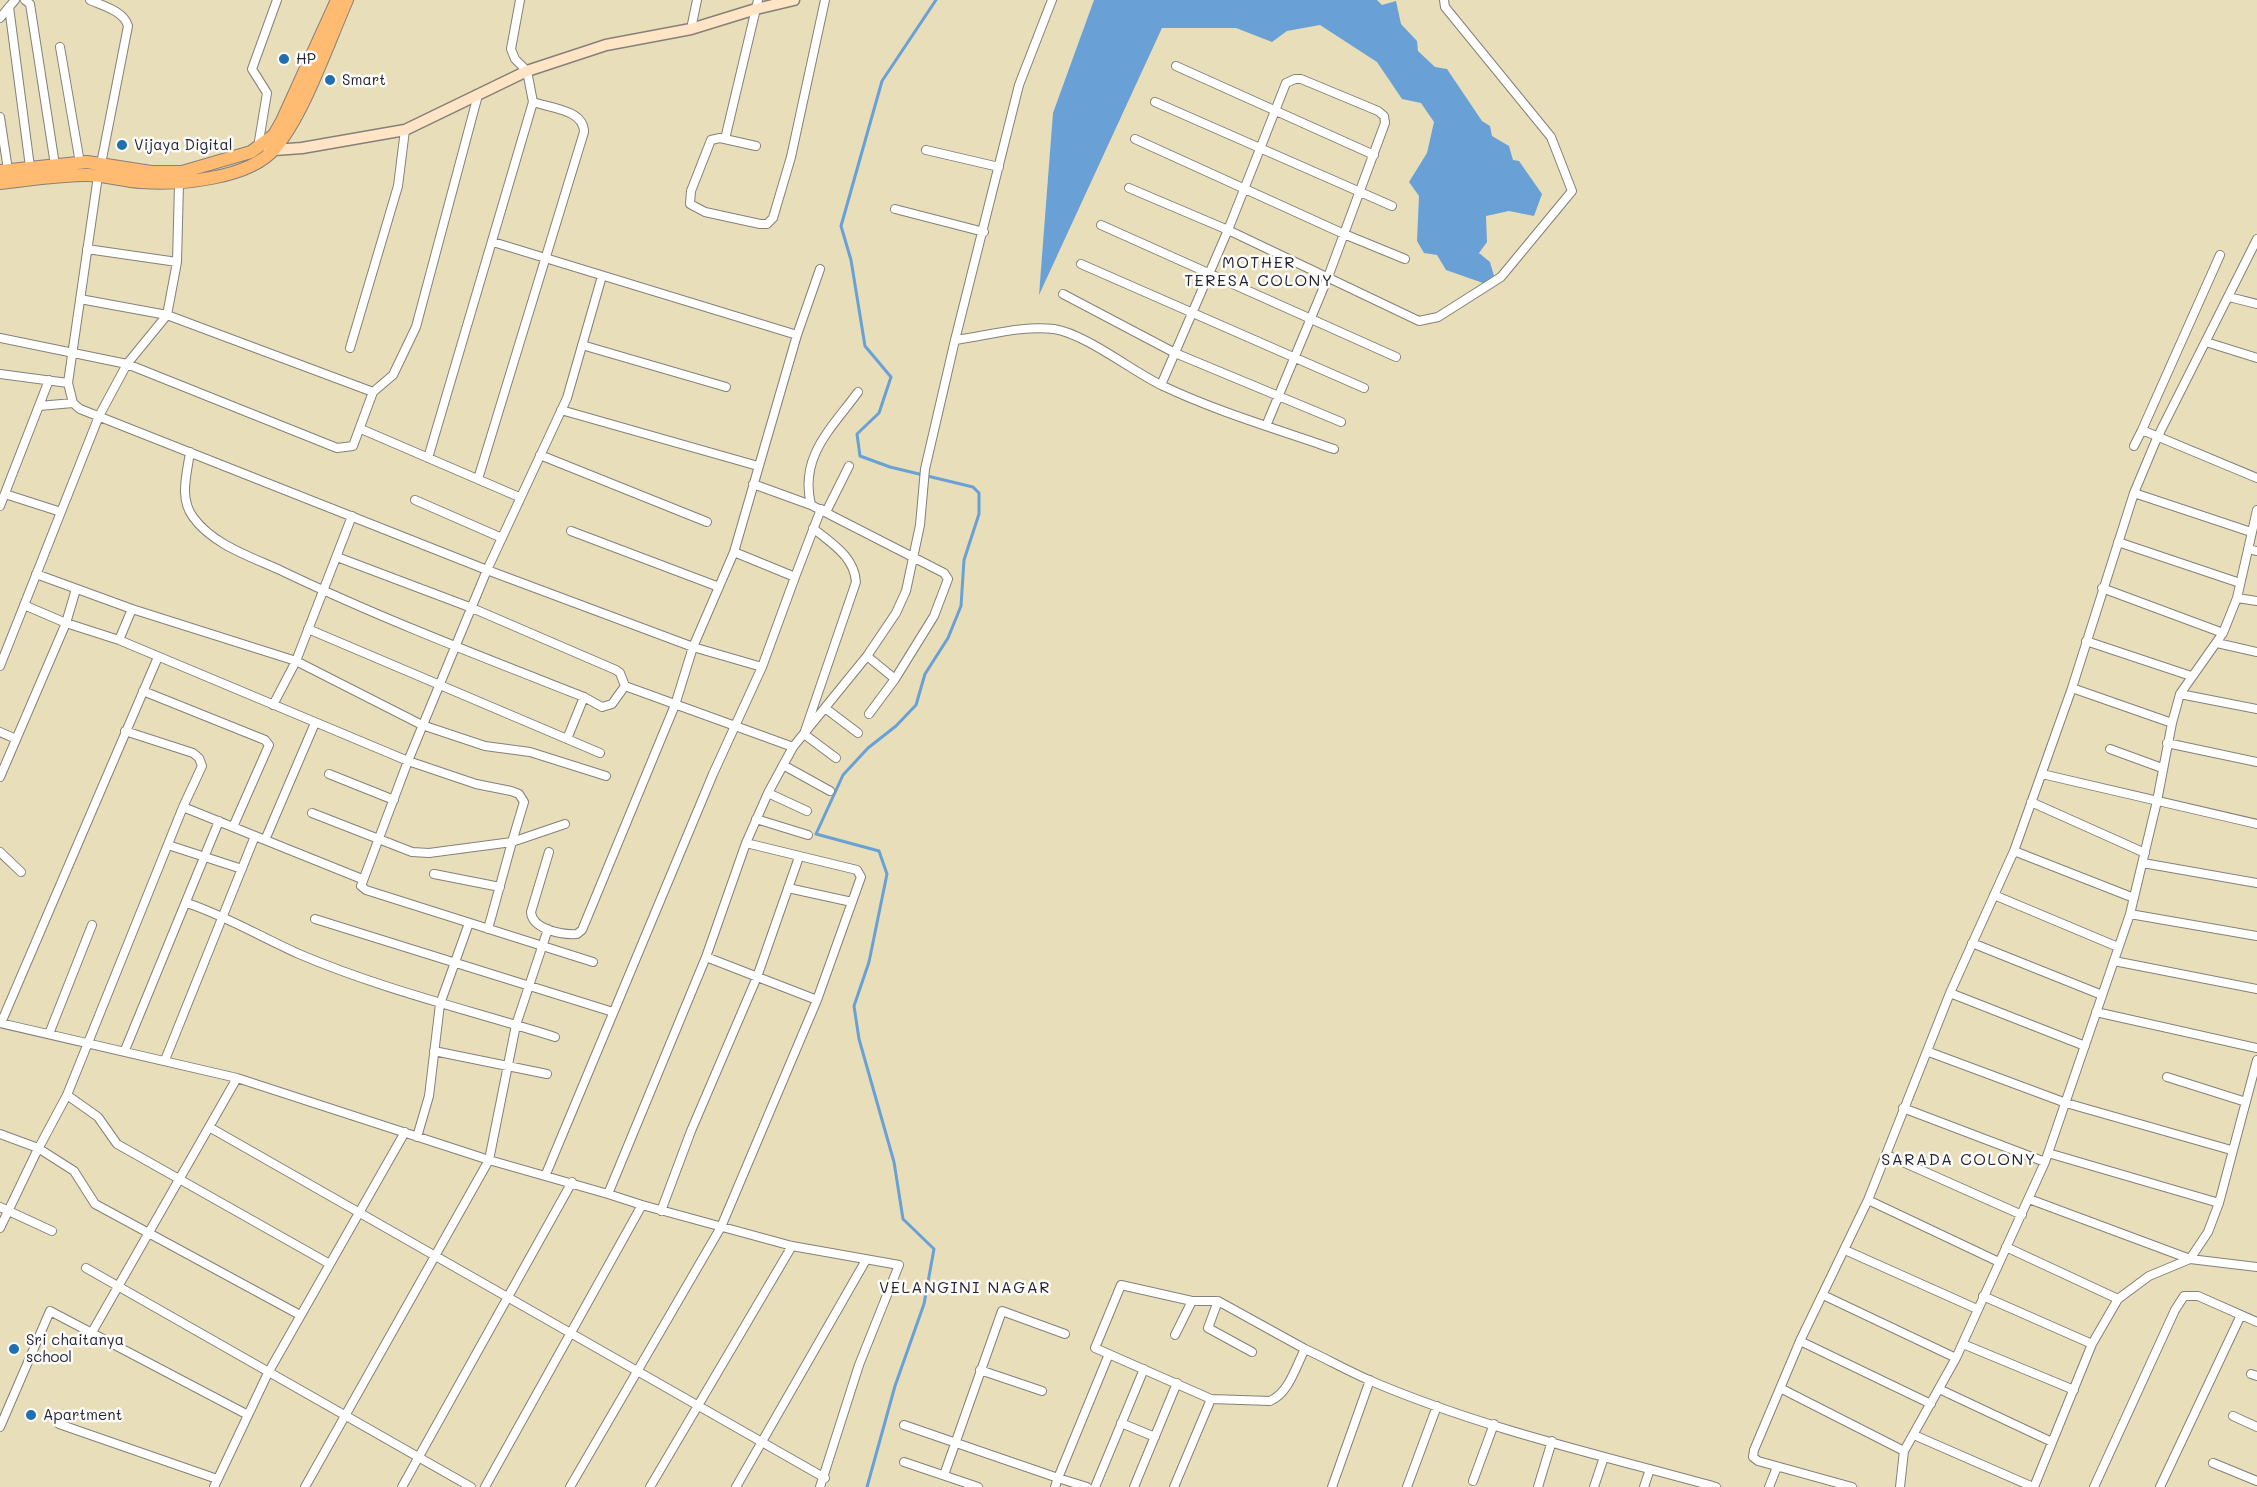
<!DOCTYPE html>
<html>
<head>
<meta charset="utf-8">
<style>
  body { margin:0 }
  canvas { display:block; background:#e8deb9 }
</style>
</head>
<body>
<canvas width="2257" height="1487"></canvas>
<script>
const g = document.querySelector('canvas').getContext('2d');
g.lineJoin = 'round';
function fill(path, color) {
  g.fillStyle = color;
  g.fill(path, 'evenodd');
}
function strokePath(path, color, width, dash) {
  g.strokeStyle = color;
  g.lineWidth = width;
  g.lineCap = dash ? 'butt' : 'round';
  g.setLineDash(dash || []);
  g.stroke(path);
}
function drawText(font, color, halo, rows, align = 'center') {
  g.font = font + ' Mali,sans-serif';
  g.lineWidth = 5;
  g.setLineDash([]);
  g.textBaseline = 'middle';
  g.strokeStyle = halo;
  g.fillStyle = color;
  for (const [text, x, y, turn = 0] of rows) {
    g.save();
    g.translate(x, y);
    g.rotate((+turn || 0) * Math.PI / 180);
    g.textAlign = isNaN(turn) ? turn : align;
    if (halo) g.strokeText(text, 0, 0);
    g.fillText(text, 0, 0);
    g.restore();
  }
}
fill(new Path2D(`
  M1094,0H1377L1382,5L1396,1L1401,24L1417,41L1418,51L1435,67L1447,69L1482,121L1490,126L1492,136L1509,146L1513,160L1519,161L1542,194L1534,216L1509,211L1486,216L1487,242L1479,253L1490,262L1494,276L1483,283L1446,270L1437,255L1424,253L1417,241L1419,196L1409,182L1427,153L1434,122L1421,103L1402,99L1377,62L1320,25L1287,31L1272,42L1236,28H1162L1039,295L1053,113Z`), '#69a1d7');
strokePath(new Path2D(`
  M867,1487L895,1386L924,1304L934,1249L903,1219L894,1162L859,1039L854,1006L869,962L887,874L879,851L816,834L843,775L868,748L896,726L916,705L925,674L948,638L961,606L964,560L979,514V493L973,487L890,467L860,456L857,434L879,413L891,377L865,346L851,260L841,226L882,81L936,0`), '#69a1d7', 3);
const street = new Path2D(`
  M25,0L30,4L55,165
  M90,0C103,6 124,11 128,26L101,164
  M9,7L30,167
  M0,18L15,0
  M691,29L697,0
  M60,47L80,163
  M1176,66L1374,155
  M1155,102L1392,206
  M0,117L8,170
  M725,139L758,0
  M1135,139L1344,234L1405,259
  M756,146L720,138L711,140L691,191L690,204L705,212L760,224H767L773,218L791,157L825,0
  M258,147L267,93L252,69L277,0
  M926,150L999,167
  M1129,188L1228,230L1419,321L1438,317L1501,277L1572,191L1551,137L1445,7L1444,0
  M895,209L984,232
  M1101,225L1396,357
  M493,242L797,335
  M87,249L177,262
  M1081,264L1364,388
  M1063,294L1175,353L1341,422
  M2229,297L2257,304
  M0,338L127,364L337,448L353,446L373,392L167,315L80,299
  M955,340C986,336 1023,325 1054,329C1086,334 1133,372 1163,386C1218,412 1277,429 1334,449
  M2206,342L2257,358
  M582,345L726,387
  M350,348L398,186L405,130
  M0,374L68,383L98,176
  M68,383L73,403L80,409L487,570L693,647L762,667
  M1161,385L1228,230L1286,83L1295,79H1301L1378,111L1384,116L1385,123L1328,277L1266,426
  M373,392L393,375L416,327L478,95
  M858,392C832,428 799,456 811,505L944,573L948,579L934,616L895,679
  M39,406L73,403
  M561,410L758,466
  M361,429L519,497
  M2142,430L2220,255
  M2134,446L2142,430L2257,478
  M190,452C187,474 179,498 193,517C213,545 252,557 282,571C380,618 482,657 584,697L602,707L612,704L625,686L620,673L616,670L472,608L337,557
  M540,455L707,522
  M428,458L533,102L527,71L515,59L511,49L520,0
  M478,479L584,132C584,110 551,108 533,102
  M753,484L811,505
  M2134,493L2251,532
  M5,494L61,512
  M415,500L502,538
  M0,506L49,380
  M826,512L849,466
  M813,528C832,544 854,556 856,582L804,734L836,758
  M571,531L719,587
  M2118,542L2240,583
  M2248,549L2257,551
  M734,552L795,577L821,509
  M36,574L132,609L296,661L422,725L485,746L530,752L606,776
  M2102,588L2223,633
  M2237,598L2257,601
  M24,605L66,623L119,640L408,761L476,784L511,791L519,794L524,802L512,842L429,853L412,852L312,813
  M308,629L600,753
  M119,640L132,609
  M2086,641L2191,676
  M2217,643L2257,652
  M867,656L895,679L869,714
  M0,666L99,416L127,364L167,315L177,262L179,184
  M625,686L793,747L867,656L896,613L906,591L920,525L925,469L955,340L1019,85L1052,0
  M2072,688L2172,723
  M143,691L265,740L269,745L233,827
  M2180,694L2257,709
  M273,705L296,661L352,516
  M825,708L858,733
  M125,731L193,753L199,758L202,766L183,807
  M0,732L16,739
  M567,739L584,697
  M2167,743L2257,762
  M2110,749L2162,768
  M783,765L830,791
  M329,774L394,800
  M2042,774L2257,824
  M0,777L66,623L76,589
  M768,793L807,811
  M2031,802L2145,853
  M756,819L808,835
  M265,840L315,723
  M746,843L768,793L793,747
  M168,845L242,869
  M2014,851L2134,898
  M0,852L21,872
  M549,852L531,912C532,929 561,935 577,934L582,930L675,705L693,647L734,552L797,335L820,269
  M2143,863L2257,883
  M434,874L500,887
  M788,888L852,902
  M1994,895L2118,947
  M187,903C226,916 261,937 299,954C381,989 469,1010 555,1037
  M2130,914L2257,936
  M315,919L613,1012
  M488,929L512,842L565,824
  M1972,943L2102,995
  M706,957L817,1000
  M2114,961L2257,989
  M593,962L366,890L361,886L408,761L487,570L567,398L602,276
  M1950,993L2085,1046
  M2096,1012L2257,1048
  M0,1023L237,1078L489,1160L608,1194
  M1,1023L158,657
  M49,1034L92,925
  M125,1050L219,821
  M434,1051L547,1074
  M1929,1052L2066,1103L2231,1150
  M165,1060L255,836
  M2167,1077L2246,1102
  M67,1095L98,1117L117,1144L328,1263
  M1903,1108L2045,1162
  M209,1127L825,1478
  M0,1134L38,1148L74,1171L95,1204L300,1315
  M417,1137L429,1096L440,1004L469,923
  M2048,1153L2219,1203
  M1887,1155L2022,1215
  M546,1174L713,774L762,667L795,577
  M2029,1199L2190,1259L2257,1267
  M1868,1200L1999,1262
  M642,1205L792,1246L899,1265L859,1365L820,1487
  M0,1207L52,1231
  M661,1211L691,1131L757,977L799,857
  M0,1228L36,1153L67,1095L183,807L362,879
  M2006,1247L2118,1299
  M1845,1250L1977,1309
  M86,1268L471,1487
  M1823,1295L1956,1358
  M1983,1296L2092,1344
  M1218,1301L1305,1349
  M91,1334L237,1078
  M1175,1335L1192,1301
  M1800,1341L1931,1404
  M1963,1344L2074,1390
  M980,1370L1042,1391
  M2251,1374L2257,1376
  M1782,1389L1904,1451
  M1939,1389L2052,1442
  M1211,1399L1095,1348L1121,1285L1192,1301H1218L1208,1328L1252,1352
  M2233,1416L2257,1427
  M1121,1423L1155,1437
  M59,1424L217,1479
  M904,1425L1058,1478L1109,1354
  M0,1427L50,1311L248,1415
  M1914,1435L2033,1487
  M904,1462L978,1487
  M2213,1463L2257,1481
  M944,1475L1002,1311L1065,1334
  M1473,1481L1494,1424
  M214,1487L268,1373L405,1132
  M305,1487L489,1160L516,1025L548,929
  M402,1487L572,1182
  M485,1487L642,1205L608,1194L706,957L746,843L857,870L861,877L817,1000L721,1227L570,1487
  M650,1487L792,1246
  M736,1487L866,1260
  M1055,1487L1058,1478L1087,1487
  M1095,1487L1144,1369
  M1134,1487L1177,1383
  M1174,1487L1211,1399L1270,1401C1289,1393 1296,1366 1305,1349C1327,1359 1348,1371 1371,1381C1481,1428 1600,1455 1716,1487
  M1332,1487L1370,1380
  M1407,1487L1437,1406
  M1538,1487L1552,1441
  M1594,1487L1604,1457
  M1644,1487L1650,1469
  M1769,1487L1777,1467
  M1852,1487L1758,1461L1753,1457L1754,1450L1800,1341L1868,1200L1950,993L2014,851L2072,688L2134,493L2157,438L2257,239
  M1900,1487L1904,1451L1956,1358L2045,1162L2130,914L2157,801L2172,723L2180,694L2223,633L2237,598L2257,510
  M2034,1487L2092,1344L2118,1299L2149,1276L2190,1259L2208,1232L2219,1203L2257,1060
  M2094,1487L2175,1310L2184,1296H2198L2257,1322
  M2160,1487L2241,1315`);
const secondary = new Path2D(`
  M268,148L274,150L302,148L405,130L527,71L606,45L691,29L756,9L794,0`);
const primary = new Path2D(`
  M0,171L87,162L151,172H182L251,152L274,135L282,121L337,0
  M0,183C29,180 58,175 87,175C105,175 123,181 141,182C178,185 250,179 275,148C304,114 328,43 347,0`);
strokePath(street, '#85807a', 10);
strokePath(secondary, '#85807a', 13);
strokePath(primary, '#85807a', 14);
strokePath(street, '#fff', 8);
strokePath(secondary, '#ffe4c6', 10);
strokePath(primary, '#ffbb71', 12);
for (const [x, y, r, color] of [
  [284,59,6,"#1f6fb2"],
  [330,80,6,"#1f6fb2"],
  [122,145,6,"#1f6fb2"],
  [14,1349,6,"#1f6fb2"],
  [31,1415,6,"#1f6fb2"]
]) {
  const dot = new Path2D();
  dot.arc(x, y, r, 0, 2 * Math.PI);
  g.fillStyle = color;
  g.fill(dot);
  strokePath(dot, '#fdfcf7', 2);
}
drawText('15px', '#22223b', '#fdfcf7', [
  ["HP",296,59],
  ["Smart",342,80],
  ["Vijaya Digital",134,145],
  ["Sri chaitanya",26,1340],
  ["school",26,1357],
  ["Apartment",43,1415]
], 'left');
g.letterSpacing = '1.5px';
drawText('16px', '#22223b', '#fdfcf7', [
  ["MOTHER",1259,263],
  ["TERESA COLONY",1259,281],
  ["SARADA COLONY",1959,1160],
  ["VELANGINI NAGAR",965,1288]
]);
g.letterSpacing = '0px';
</script>
</body>
</html>
